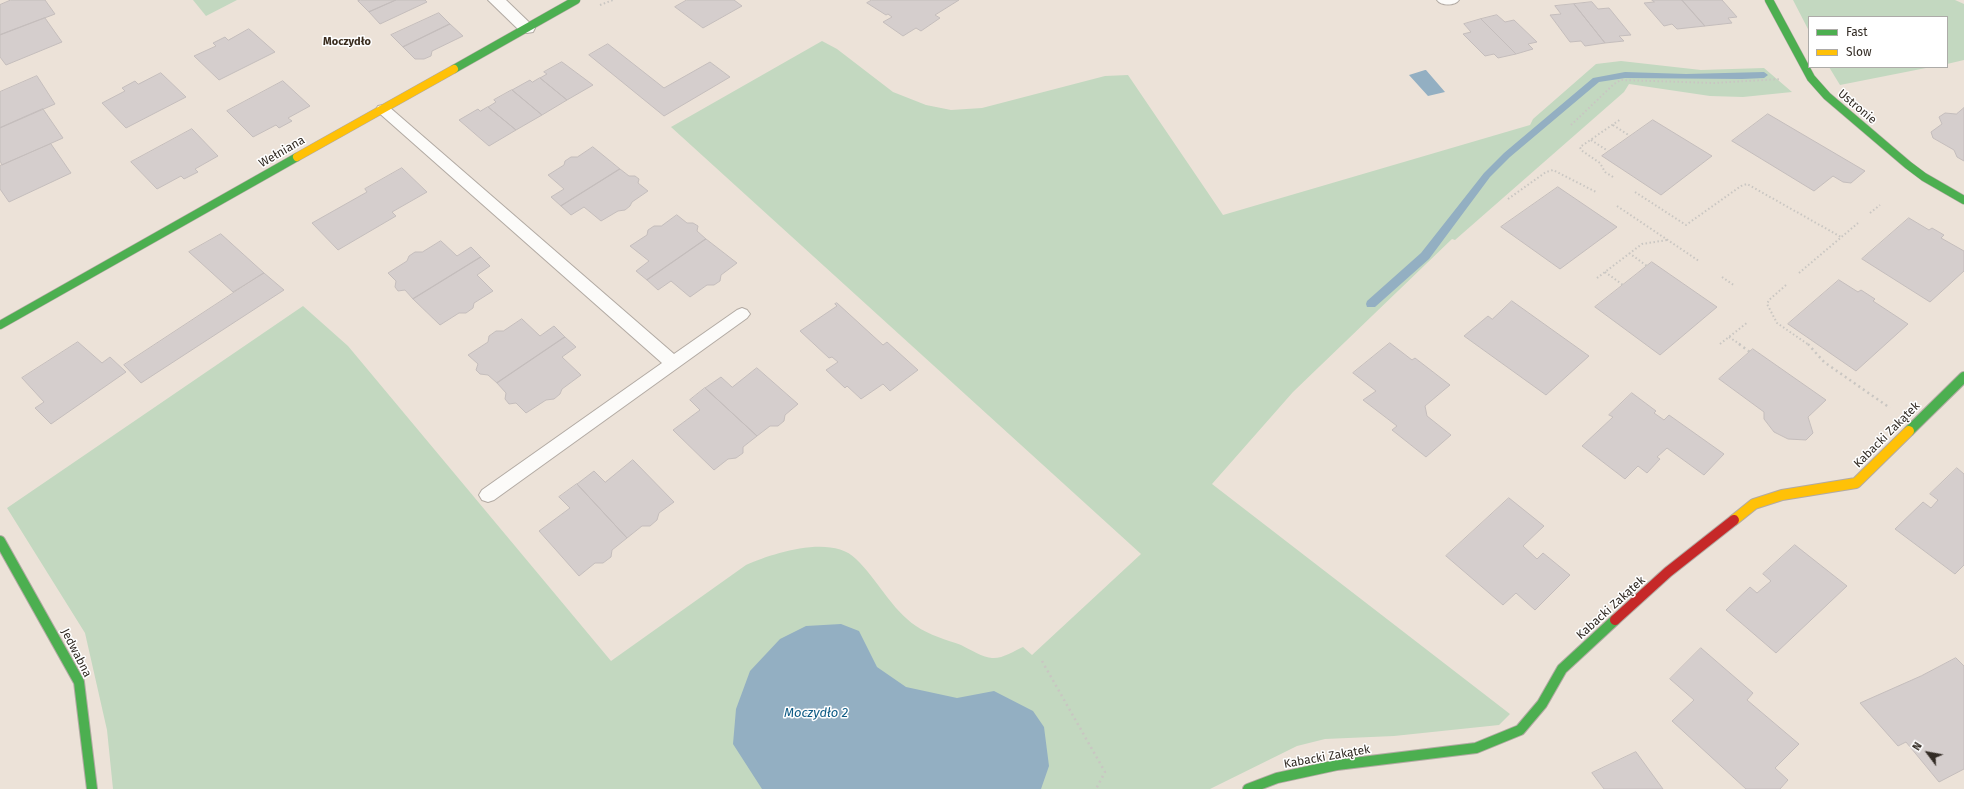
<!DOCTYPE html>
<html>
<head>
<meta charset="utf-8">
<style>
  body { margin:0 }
  #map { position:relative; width:1964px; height:789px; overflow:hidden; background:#ece2d8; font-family:"Fira Sans",sans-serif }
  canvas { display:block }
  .legend { position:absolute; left:1808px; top:16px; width:140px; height:52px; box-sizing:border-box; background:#fff; border:1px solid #adaba8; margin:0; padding:5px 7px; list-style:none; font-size:12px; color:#332c25 }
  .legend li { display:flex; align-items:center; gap:8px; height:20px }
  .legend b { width:20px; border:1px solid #adaba8 }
  .north { position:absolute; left:1908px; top:733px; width:40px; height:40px; -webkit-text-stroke:3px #fff; paint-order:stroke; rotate:302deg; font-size:11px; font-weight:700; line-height:16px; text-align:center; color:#332c25 }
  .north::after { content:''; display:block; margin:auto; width:14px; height:18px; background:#332c25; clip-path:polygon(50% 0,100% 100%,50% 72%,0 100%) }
</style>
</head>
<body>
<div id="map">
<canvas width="1964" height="789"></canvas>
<ul class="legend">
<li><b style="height:5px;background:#4caf50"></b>Fast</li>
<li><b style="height:5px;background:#ffc107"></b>Slow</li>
</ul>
<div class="north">N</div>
</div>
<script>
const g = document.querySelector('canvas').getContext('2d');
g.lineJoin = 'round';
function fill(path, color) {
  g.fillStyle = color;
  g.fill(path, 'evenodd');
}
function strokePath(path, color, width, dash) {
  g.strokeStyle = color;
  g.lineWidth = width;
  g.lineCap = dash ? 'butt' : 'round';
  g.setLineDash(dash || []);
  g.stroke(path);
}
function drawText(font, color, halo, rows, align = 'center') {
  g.font = font + ' "Fira Sans",sans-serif';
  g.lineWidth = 3;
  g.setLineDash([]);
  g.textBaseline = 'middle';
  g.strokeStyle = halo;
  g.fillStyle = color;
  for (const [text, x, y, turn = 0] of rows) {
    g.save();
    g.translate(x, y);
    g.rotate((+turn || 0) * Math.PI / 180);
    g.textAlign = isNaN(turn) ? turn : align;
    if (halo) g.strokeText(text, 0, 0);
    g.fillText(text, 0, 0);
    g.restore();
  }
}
fill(new Path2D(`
  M193,0H237L206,16Z
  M1793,0H1955L1964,4V60L1947,64V17H1809V31Z
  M822,41L837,49L893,92L926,105L951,110L982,108L1105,76L1128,75L1223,215L1530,125L1533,119L1596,64L1621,61L1701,70L1764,68L1792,92L1743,97L1710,96L1629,84L1624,92L1455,240L1452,239L1293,392L1212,484L1510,714L1499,725L1394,736L1325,739L1297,746L1210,789H113L107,730L85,633L7,508L303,306L348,346L611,661L746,565C773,553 832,534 856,559C878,580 891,609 916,626C929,635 947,640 961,645C969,649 984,658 992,658C1002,659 1014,651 1023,647L1032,655L1141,554L671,127Z
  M1829,67H1931L1840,85Z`), '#c3d8c0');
fill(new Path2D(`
  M1425,70H1426L1445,92L1428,96L1409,75Z
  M841,624L859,631L877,667L906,687L957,698L994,691L1033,711L1044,727L1049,766L1041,789H762L733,744L736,709L750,671L780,639L806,626Z`), '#93afc2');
fill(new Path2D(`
  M1625,72L1686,74L1764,72L1768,75L1764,78L1742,79L1625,78L1599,82L1510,157L1490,177L1429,259L1375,307H1367L1366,304L1367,301L1421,253L1484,173L1504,153L1593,78Z`), '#93afc2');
const building = new Path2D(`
  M11,0H45L55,14L0,35V5Z
  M361,0H396L369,12L358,1Z
  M396,0H425L427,2L380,24L369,12Z
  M687,0H734L742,6L703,28L675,7Z
  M872,0H959L935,15L940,18L921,31L916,28L903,36L883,22L892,17L888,14L886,15L867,3Z
  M1652,0H1682L1705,26L1677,29L1672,24L1664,26L1644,3L1654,2Z
  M1682,0H1722L1737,17L1728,18L1732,23L1705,26Z
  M1592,2L1598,9L1609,8L1631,35L1619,36L1624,41L1605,43L1574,4Z
  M1574,4L1605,43L1585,46L1581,41L1570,42L1550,15L1561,14L1555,6Z
  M439,13L450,24L403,47L391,35Z
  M1497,15L1505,22L1514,20L1537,42L1528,44L1533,49L1516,54L1481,19Z
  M45,18L62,42L6,65L0,57V35Z
  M1481,19L1516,54L1498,58L1494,54L1485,56L1463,34L1471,32L1464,24Z
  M450,24L463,36L432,51L431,56L424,59H415L403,47Z
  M249,29L275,52L219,80L194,56L216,46L213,43L225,37L228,40Z
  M608,44L664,88L710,62L730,77L664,116L589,55Z
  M562,62L593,85L567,100L540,78L547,74L544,72Z
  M161,73L186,97L126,128L102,103L125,91L122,88L135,81L138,84Z
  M37,76L55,104L0,128V92Z
  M540,78L567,100L542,115L512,90L530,80L532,82Z
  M283,81L310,106L288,118L292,121L279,128L276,125L253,137L227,111Z
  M512,90L542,115L516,130L488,107L496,102L494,100Z
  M488,107L516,130L489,146L459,120L478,109L480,111Z
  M1964,108V161L1957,157L1954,150L1933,138L1931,132L1942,124L1939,117L1945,113L1956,114Z
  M43,109L63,138L2,165L0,161V128Z
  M1768,114L1865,171L1851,183L1843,182L1833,176L1814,191L1732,141Z
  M1653,120L1712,156L1661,195L1602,156Z
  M192,129L218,156L195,169L198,172L184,179L181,176L157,189L131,162Z
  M51,144L71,173L9,202L0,189V166Z
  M593,147L620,169L561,206L551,197L564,189L548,175L564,165L565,161L571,157H577Z
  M402,168L427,192L392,212L396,216L338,250L312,223L367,192L365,189Z
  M620,169L629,176H635L639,179L638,183L648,191L632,202L630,206L625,210L618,211L601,221L584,207L571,215L561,206Z
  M1558,187L1617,227L1560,269L1501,227Z
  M677,215L687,223H693L698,226L697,231L706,239L647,280L636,271L649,261L630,246L647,235L648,230L654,226H661Z
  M1909,218L1929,230L1932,228L1944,235L1941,238L1964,251V271L1930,302L1862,259Z
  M221,234L264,273L233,292L189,252Z
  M706,239L737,263L721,275L720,281L714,285H707L690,297L671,281L658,290L647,280Z
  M441,241L457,256L471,247L481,257L413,299L405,290L398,291L395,287L396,281L388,273L407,261L409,256L415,252H422Z
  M481,257L490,266L477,275L493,291L474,303L473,308L466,313H459L440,325L413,299Z
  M1652,262L1717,307L1660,355L1595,307Z
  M264,273L284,290L141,383L124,365Z
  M1839,280L1858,292L1861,290L1875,299L1873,301L1908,324L1856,371L1788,324Z
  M1512,301L1589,356L1546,395L1464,336L1488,316L1492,319Z
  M837,303L883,345L887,342L918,370L890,391L883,384L861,399L847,386L845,388L826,370L838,362L832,357L829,358L800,331L837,306L835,304Z
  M522,319L540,336L554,326L565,337L497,383L488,375L480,374L476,370L478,364L468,355L488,342L489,336L496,331H503Z
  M565,337L576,347L562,357L581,375L562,389L560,394L554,399L546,400L526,413L516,403L509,404L505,399L506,393L497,383Z
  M78,342L102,363L110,357L126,372L51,424L35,408L44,402L22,378Z
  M1390,343L1412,360L1415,358L1450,385L1425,406L1427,416L1451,435L1426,457L1392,430L1397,426L1363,400L1376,391L1353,373Z
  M1753,349L1826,400L1808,417L1813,433L1806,440L1788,439L1774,432L1764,419V412L1719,379Z
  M757,368L798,404L785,415L784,421L778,426H770L757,436L705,388L721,377L732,387Z
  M705,388L757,436L743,447V453L736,458L728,459L714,470L673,430L700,410L690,400Z
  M1632,393L1656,411L1654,413L1664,420L1669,415L1724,454L1704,475L1667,448L1657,457L1660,459L1647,473L1638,466L1625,479L1582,446L1613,417L1609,415Z
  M633,460L674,502L659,513L657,520L650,526H642L627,538L577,484L594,471L605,482Z
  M1957,468L1964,474V565L1955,574L1895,529L1923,502L1931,508L1938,500L1930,494Z
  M577,484L627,538L612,550L611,557L603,563H595L579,576L539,531L570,508L559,497Z
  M1509,498L1544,526L1523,546L1537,559L1543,553L1570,575L1535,610L1516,593L1503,605L1446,556Z
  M1795,545L1847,586L1776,653L1726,610L1750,587L1757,593L1771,581L1763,574Z
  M1701,648L1753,693L1747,700L1799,744L1775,768L1788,780L1780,789H1746L1672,721L1694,700L1670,679Z
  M1956,658L1964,666V769L1939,782L1906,742L1898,746L1860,703L1921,676Z
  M1636,752L1663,789H1604L1592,773Z`);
fill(building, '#d5cecd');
strokePath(building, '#c4bdbc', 1);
const lane = new Path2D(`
  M1437,0H1459C1455,6 1441,6 1437,0Z
  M383,105L388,106L674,354L737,310L742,308L747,310L750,314L747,318L494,500L488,502L482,500L479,495L482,490L662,363L378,112L376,109L378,106Z`);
const street = new Path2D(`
  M488,0H506L535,28L533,32L527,33L521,32Z`);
const fastFar1 = new Path2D(`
  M1769,0L1811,78L1827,96L1908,165L1924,177L1964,200
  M454,69L576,0
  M0,325L297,157`);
const fast = new Path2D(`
  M1909,431L1964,377
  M0,541L79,682L92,789
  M1248,789L1277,778L1337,765L1476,748L1520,730L1542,704L1562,669L1615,620`);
const slowFar1 = new Path2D(`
  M297,157L454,69`);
const slow = new Path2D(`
  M1734,520L1754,504L1782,495L1856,483L1909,431`);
const jam = new Path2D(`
  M1615,620L1668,572L1734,520`);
strokePath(lane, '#b2aaa3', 2);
strokePath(street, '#b2aaa3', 2);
strokePath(fastFar1, '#b2aaa3', 9);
strokePath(fast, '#b2aaa3', 12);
strokePath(slowFar1, '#b2aaa3', 9);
strokePath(slow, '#b2aaa3', 12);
strokePath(jam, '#b2aaa3', 12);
strokePath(new Path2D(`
  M600,5L613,0
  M1571,125L1614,84L1621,80L1714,83L1781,79
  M1613,125L1630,136
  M1591,140L1608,151
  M1613,177L1605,172L1600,163L1581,150L1580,147L1621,119
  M1635,192L1686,225L1741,186L1747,184L1841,237
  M1508,199L1546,172L1553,170L1596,192
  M1617,206L1699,261
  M1870,213L1880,205
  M1629,253L1647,266
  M1605,272L1623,285
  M1799,273L1858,223
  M1722,277L1735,286
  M1597,278L1642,244L1667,240
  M1786,285L1769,300L1767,304L1777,323L1809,345
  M1729,337L1741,345
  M1720,344L1748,322`), '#c9c6c2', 2, [1.5, 2.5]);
strokePath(new Path2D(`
  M1739,344L1750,352
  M1808,344L1824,362L1890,408
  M1042,661L1105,772L1096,789`), '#c9c6c2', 2.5, [2, 3.5]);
fill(lane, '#fcfbf9');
fill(street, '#fcfbf9');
strokePath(fastFar1, '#4caf50', 8);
strokePath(fast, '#4caf50', 10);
strokePath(slowFar1, '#ffc107', 8);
strokePath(slow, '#ffc107', 10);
strokePath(jam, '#c62828', 10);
drawText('bold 11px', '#3a2c1e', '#fff', [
  ["Moczydło",347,42]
]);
drawText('12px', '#332c25', '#fff', [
  ["Ustronie",1857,107,40],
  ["Wełniana",282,152,-30],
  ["Kabacki Zakątek",1887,435,-45],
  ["Kabacki Zakątek",1611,608,-42],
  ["Jedwabna",76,653,63],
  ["Kabacki Zakątek",1327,757,-10]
]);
drawText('italic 13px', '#0d5b85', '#fff', [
  ["Moczydło 2",816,713]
]);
</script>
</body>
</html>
